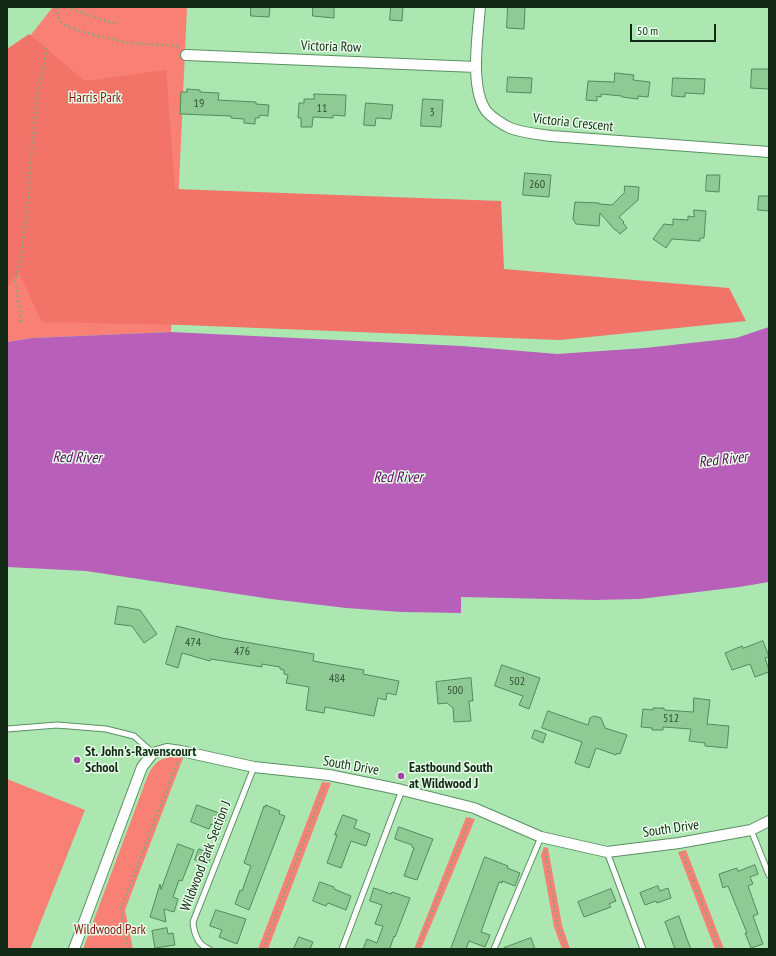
<!DOCTYPE html>
<html>
<head>
<meta charset="utf-8">
<style>
  body { margin:0 }
  #map { position:relative; width:776px; height:956px; overflow:hidden; background:#ace7b2; font-family:"PT Sans Narrow",sans-serif }
  canvas { display:block }
  .frame { position:absolute; inset:0; border:8px solid #122915; pointer-events:none }
  .scale { position:absolute; left:630px; top:24px; width:86px; height:18px; box-sizing:border-box; border:2px solid #122915; border-top:0; padding-left:5px; font-size:12px; line-height:14px; white-space:nowrap; color:#122915; -webkit-text-stroke:3px #e7fee8; paint-order:stroke }
</style>
</head>
<body>
<div id="map">
<canvas width="776" height="956"></canvas>
<div class="frame"></div>
<div class="scale">50 m</div>
</div>
<script>
const g = document.querySelector('canvas').getContext('2d');
g.lineJoin = 'round';
function fill(path, color) {
  g.fillStyle = color;
  g.fill(path, 'evenodd');
}
function strokePath(path, color, width, dash) {
  g.strokeStyle = color;
  g.lineWidth = width;
  g.lineCap = dash ? 'butt' : 'round';
  g.setLineDash(dash || []);
  g.stroke(path);
}
function drawText(font, color, halo, rows, align = 'center') {
  g.font = font + ' "PT Sans Narrow",sans-serif';
  g.lineWidth = 3;
  g.setLineDash([]);
  g.textBaseline = 'middle';
  g.strokeStyle = halo;
  g.fillStyle = color;
  for (const [text, x, y, turn = 0] of rows) {
    g.save();
    g.translate(x, y);
    g.rotate((+turn || 0) * Math.PI / 180);
    g.textAlign = isNaN(turn) ? turn : align;
    if (halo) g.strokeText(text, 0, 0);
    g.fillText(text, 0, 0);
    g.restore();
  }
}
fill(new Path2D(`
  M53,7H187L179,185L171,332L32,338L7,342V65Z
  M169,757H177L183,758L125,910L133,949H83L148,775C154,764 157,760 169,757Z
  M7,779L85,810L30,949H7Z
  M322,782L331,783L268,949H258Z
  M466,817L475,819L421,949H414Z
  M544,847L548,848L562,925L570,949H562L554,927L541,855Z
  M686,850L724,949H715L678,852Z`), '#f88074');
fill(new Path2D(`
  M29,34L85,81L166,70L175,189L501,201L504,269L729,288L746,321L560,340L182,325L42,322L19,273L7,287V49Z`), '#f27367');
fill(new Path2D(`
  M769,327V582L739,587L640,599L595,600L461,597V613L401,612L346,608L271,599L86,571L7,567V342L32,338L171,332L462,346L557,354L645,348L736,338Z`), '#b860b9');
const building = new Path2D(`
  M251,7H270L269,17L251,16Z
  M313,7H334V18L313,16Z
  M391,7H403L402,21L390,20Z
  M508,7H525L524,29L507,28Z
  M752,69H769V89L751,88Z
  M615,73L634,75L633,80L650,82L648,97L638,96V99L622,97V96L601,94V97L597,96V101L586,100L588,81L614,82Z
  M508,77L532,78L531,93L507,92Z
  M673,78L705,79L704,94L685,93V97L672,96Z
  M187,89L200,90V92L219,93L218,100L256,102V104L269,105L268,116L260,115L259,118H255V124L244,123V119L231,118V116L180,114L181,92H187Z
  M314,94L346,95L345,116L333,115V118L313,117L312,127H301V118H298L299,103H304V99H314Z
  M423,99L443,100L441,127L421,126Z
  M366,103L393,105L391,119L376,118L375,126L364,125Z
  M525,173L551,175L549,197L523,195Z
  M707,175H720L719,192L706,191Z
  M625,186L639,187L638,200L619,217L624,222L623,223L627,228L620,234L616,230H615L600,213L599,226L576,224L573,219L575,202L599,203V204L612,205L624,193Z
  M759,196H769V211L758,210Z
  M694,210L706,211L704,238H700V241L672,239L666,248L653,239L664,224L673,225V219L688,220V216L694,217Z
  M118,606L140,610L157,634L144,643L132,626L115,624Z
  M177,626L222,638L314,654L313,661L364,670L363,674L399,681L396,695L387,693L386,700L378,698L374,716L325,707L324,713L306,710L309,687L286,683L288,675L284,674V670L280,669V667L262,664V667L211,659L210,661L182,653L178,668L166,664Z
  M763,641L769,657L765,658L769,670V672L755,677L750,664L732,670L725,653L742,646L743,648Z
  M502,665L540,678L529,709L519,705L523,696L495,686Z
  M471,678L473,701H469L471,721L454,722L453,708L447,703L438,704L436,682Z
  M694,698L710,700L707,724L729,726L727,748L705,746V743L689,741L691,729L663,727V730H652V728L641,727L643,709L653,710V708H664V710L693,712Z
  M548,711L588,725L590,718L594,716L601,718L605,728L627,735L620,754L617,753L616,755L596,748L589,768L575,763L582,742L542,728Z
  M535,730L546,734L543,743L532,738Z
  M197,805L227,816L222,828L211,824L209,829L191,822Z
  M266,805L280,811L279,814L285,816L249,910L235,904L240,890L242,891L251,866L244,863L264,806L265,807Z
  M343,815L357,820L354,828L370,834L366,846L351,841L341,868L327,863L337,835H335Z
  M399,827L433,839L417,880L404,876L414,848L412,847V845L395,839Z
  M178,844L194,850L182,881L179,880L173,897L178,899L174,912L164,909L166,922L150,917L160,884L161,889Z
  M199,849L212,854L208,864L195,860Z
  M485,857L508,866L507,868L520,873L515,886L502,881V883L499,882L481,932L490,935L485,947L469,941L466,949H451Z
  M755,865L758,874L750,877L753,884L748,886L758,914L753,916L763,944L751,948L745,933H747L728,886L723,888L719,874L737,868L738,871Z
  M320,882L334,887V889L351,896L346,910L328,903L326,906L313,901Z
  M658,886L660,891L668,888L671,898L657,903L656,901L645,905L640,893Z
  M374,888L391,894L392,892L410,898L395,937L394,936L390,948L391,949H363L367,939L377,943L383,926L375,924L382,905L370,901Z
  M611,889L616,901L609,904L611,907L584,917L578,902Z
  M216,910L246,919L237,944L219,937L222,930L210,926Z
  M679,916L687,939L691,949H675L665,922Z
  M167,928L168,934L173,933L175,945L155,948L152,931Z
  M299,937L313,942L310,949H294Z
  M531,938L535,949H504V948Z`);
fill(building, '#8fc994');
strokePath(building, '#538a59', 1);
const lane = new Path2D(`
  M7,729L57,725L106,729L134,736L153,753
  M751,830L769,875
  M607,852L643,949
  M209,949C197,945 194,933 193,922L254,767
  M342,949L402,790
  M494,949L541,837`);
const street = new Path2D(`
  M480,7C478,35 469,89 487,112C493,118 502,124 510,128C523,133 538,134 551,136L769,152
  M186,55L476,67
  M74,949L142,767L153,753L167,749L181,751L254,767L329,775L402,790L474,808L541,837L607,852L679,843L751,830L769,821`);
strokePath(lane, '#599160', 7);
strokePath(street, '#599160', 12);
strokePath(new Path2D(`
  M57,7L59,20L66,26L91,34L128,43L179,46L180,48
  M66,7L112,23L116,22
  M20,322V312L15,282L22,251L28,198L33,133L39,87L48,45
  M545,851L558,926L566,949
  M682,852L720,949
  M128,949L121,909L178,761
  M263,949L325,786
  M417,949L470,818`), '#7bab80', 2, [2, 3]);
strokePath(lane, '#fff', 5);
strokePath(street, '#fff', 10);
for (const [x, y, r, color] of [
  [77,760,4,"#a542a7"],
  [401,776,4,"#a542a7"]
]) {
  const dot = new Path2D();
  dot.arc(x, y, r, 0, 2 * Math.PI);
  g.fillStyle = color;
  g.fill(dot);
  strokePath(dot, '#e7fee8', 1.5);
}
drawText('12px', '#315135', null, [
  ["19",199,104],
  ["11",322,109],
  ["3",432,113],
  ["260",537,185],
  ["474",193,643],
  ["476",242,652],
  ["484",337,679],
  ["502",517,682],
  ["500",455,691],
  ["512",671,719]
]);
drawText('14px', '#122915', '#e7fee8', [
  ["Victoria Row",331,47,2],
  ["Victoria Crescent",573,123,6],
  ["South Drive",351,766,10],
  ["South Drive",671,829,-8],
  ["Wildwood Park Section J",206,856,-69]
]);
drawText('14px', '#881213', '#e7fee8', [
  ["Harris Park",95,98],
  ["Wildwood Park",110,930]
]);
drawText('bold 14px', '#122915', '#e7fee8', [
  ["St. John's-Ravenscourt",85,752],
  ["School",85,768],
  ["Eastbound South",409,768],
  ["at Wildwood J",409,784]
], 'left');
drawText('italic 15px', '#5e0860', '#e7fee8', [
  ["Red River",77,458,1],
  ["Red River",723,460,-7],
  ["Red River",398,478]
]);
</script>
</body>
</html>
